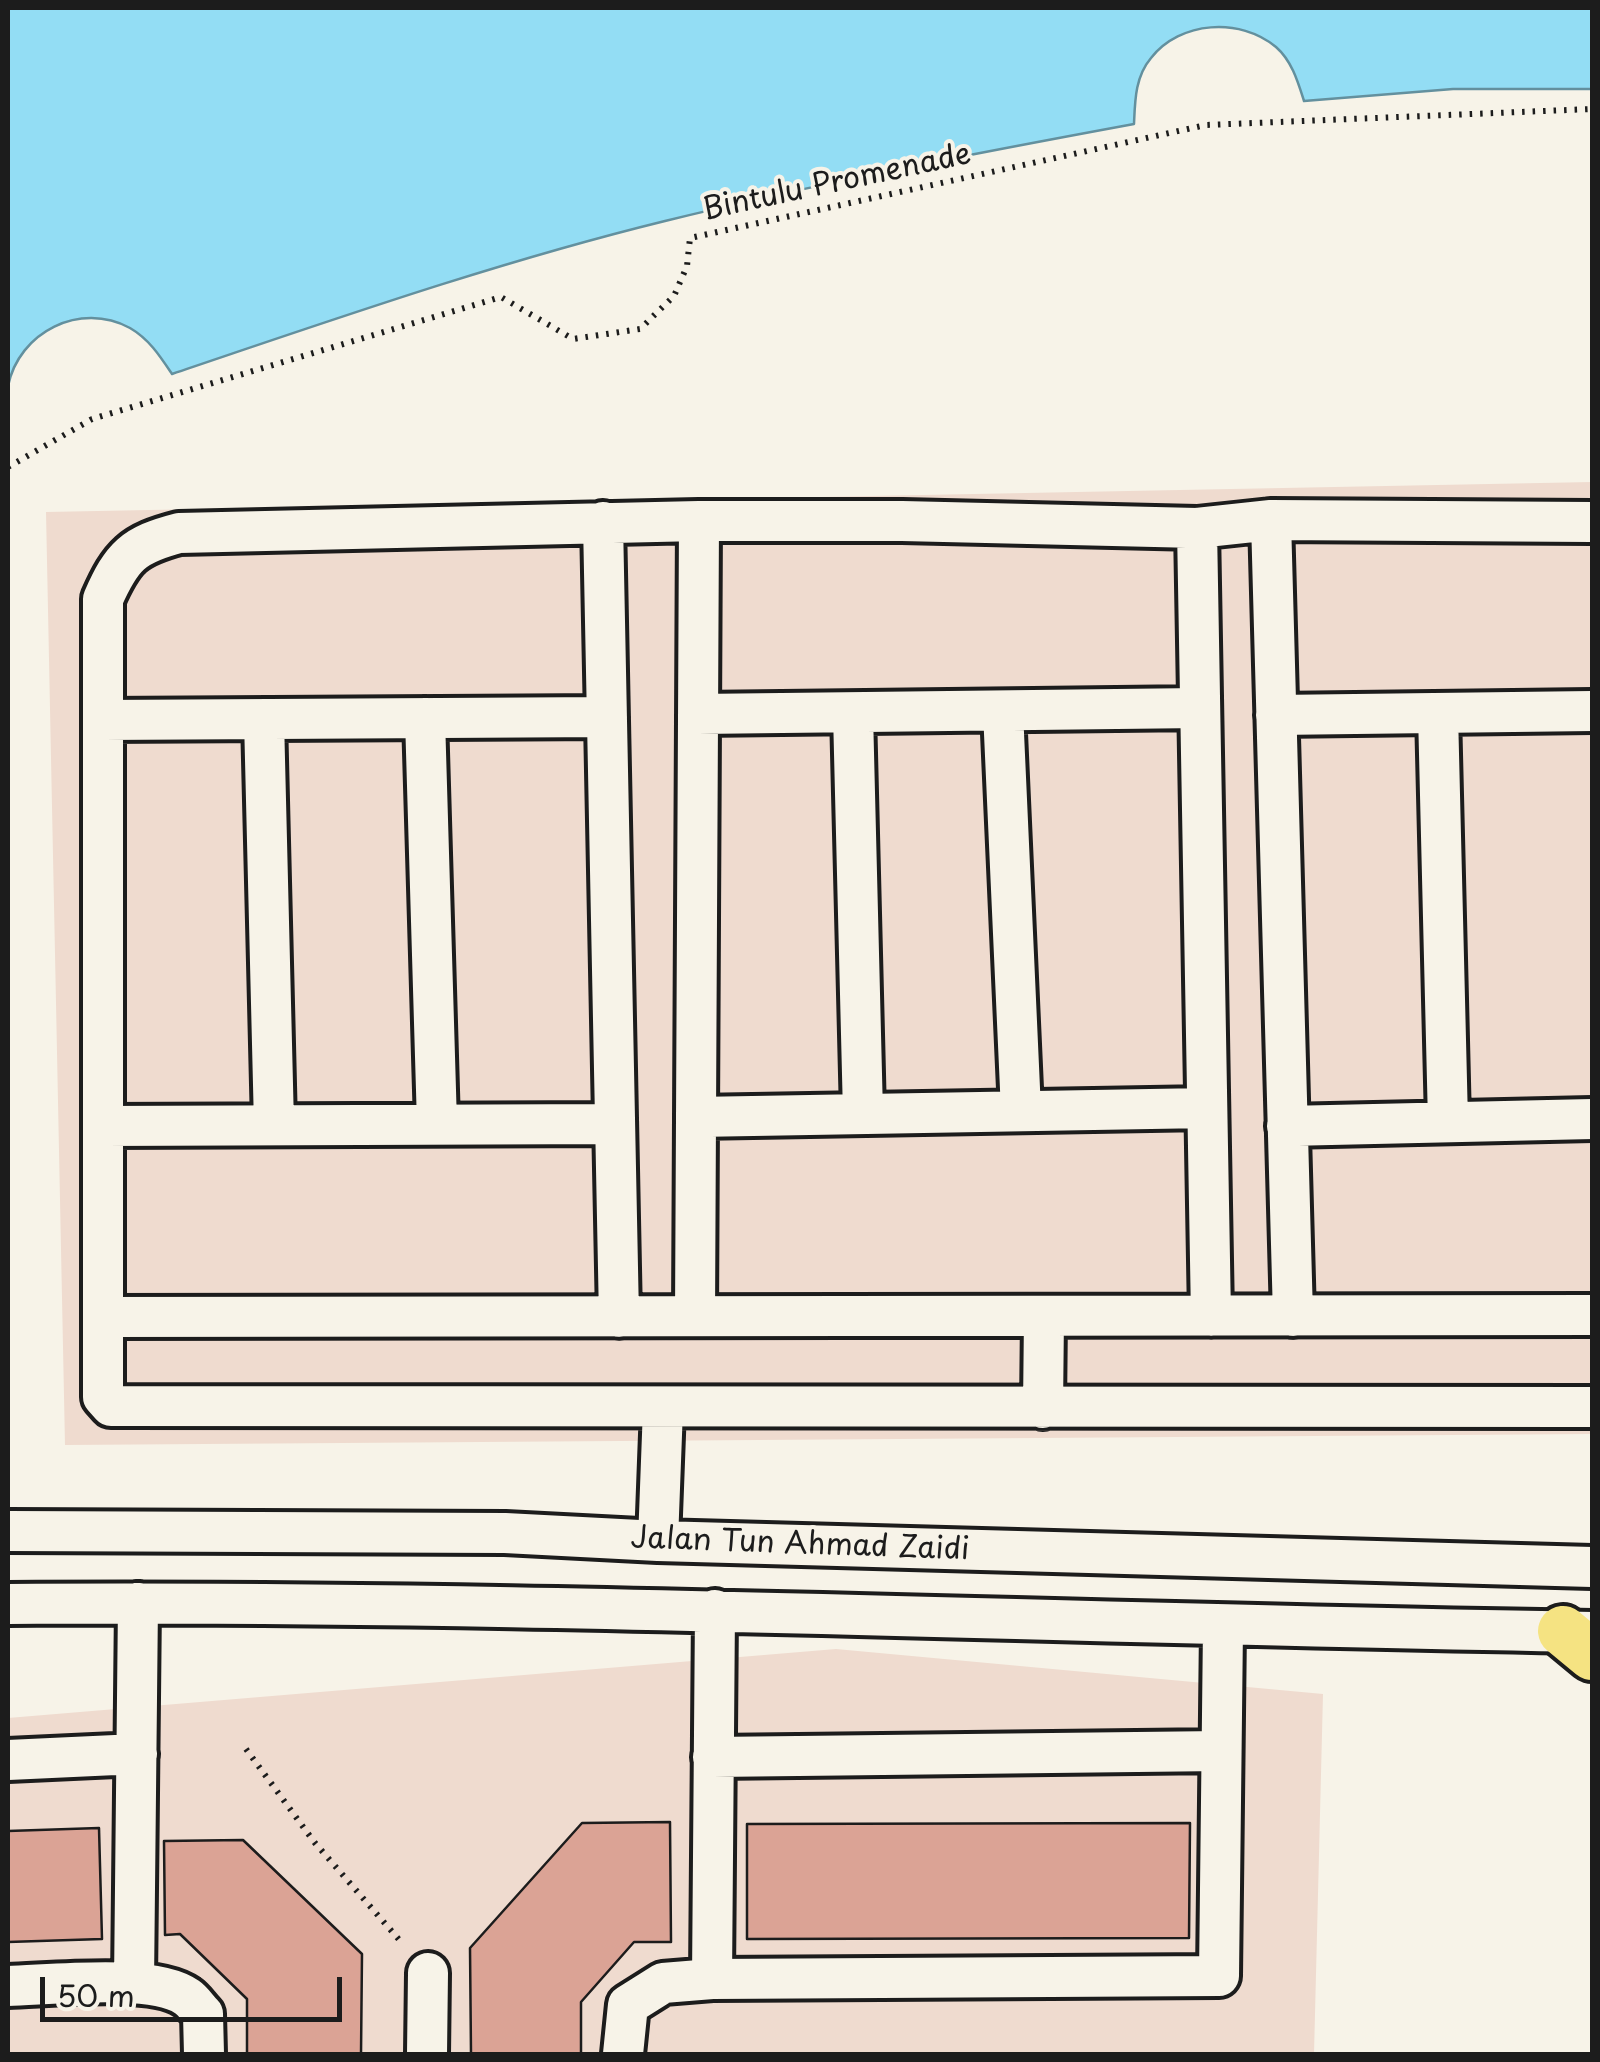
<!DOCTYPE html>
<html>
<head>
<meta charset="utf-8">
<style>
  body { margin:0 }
  #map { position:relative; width:1600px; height:2062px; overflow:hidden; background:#f7f3e8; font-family:"Playpen Sans",sans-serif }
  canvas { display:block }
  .frame { position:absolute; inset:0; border:10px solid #1c1c1c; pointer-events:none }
  .scale { position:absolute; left:40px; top:1977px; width:302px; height:45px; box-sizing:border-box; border:5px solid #1c1c1c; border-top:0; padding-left:12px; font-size:30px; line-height:35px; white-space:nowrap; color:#1c1c1c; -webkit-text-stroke:8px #f7f3e8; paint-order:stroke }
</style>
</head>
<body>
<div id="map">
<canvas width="1600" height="2062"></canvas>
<div class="frame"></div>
<div class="scale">50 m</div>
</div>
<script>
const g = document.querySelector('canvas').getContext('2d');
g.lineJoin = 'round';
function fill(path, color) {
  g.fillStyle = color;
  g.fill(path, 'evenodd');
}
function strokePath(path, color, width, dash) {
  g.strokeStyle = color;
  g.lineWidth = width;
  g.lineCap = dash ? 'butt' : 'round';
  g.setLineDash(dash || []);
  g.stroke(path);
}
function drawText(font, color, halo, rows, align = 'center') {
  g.font = font + ' "Playpen Sans",sans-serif';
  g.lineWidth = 8;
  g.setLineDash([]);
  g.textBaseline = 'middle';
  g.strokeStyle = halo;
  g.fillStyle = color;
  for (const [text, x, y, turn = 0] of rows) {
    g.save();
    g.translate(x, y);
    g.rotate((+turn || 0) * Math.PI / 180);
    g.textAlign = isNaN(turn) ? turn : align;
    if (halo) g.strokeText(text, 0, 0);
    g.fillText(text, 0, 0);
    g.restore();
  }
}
fill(new Path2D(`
  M1592,482V1434L65,1445L46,512Z
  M836,1649L1323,1694L1314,2054H8V1718Z`), '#efdbcf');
const water = new Path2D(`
  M8,8H1592V89H1453L1304,101C1298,82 1292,61 1276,47C1240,17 1180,21 1151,58C1135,77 1135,101 1134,124C977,153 820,183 665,221C498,262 335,319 172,374C160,356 149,339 130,328C80,301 19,332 8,386Z`);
fill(water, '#93ddf4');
strokePath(water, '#63909e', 2.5);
const building = new Path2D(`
  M670,1822L671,1942H634L581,2002V2054H471L470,1948L582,1823Z
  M1190,1823L1189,1938L747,1939V1824Z
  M99,1828L102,1939L8,1942V1831Z
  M243,1840L362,1954L361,2054H247V1999L180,1934L165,1935L164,1841Z`);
fill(building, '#dba395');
strokePath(building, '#1c1c1c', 2.5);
const minor = new Path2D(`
  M1271,520L1293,1316
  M603,522L619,1317
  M1592,522L1271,520L1197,528L902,521H699L179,533C133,545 122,556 103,599V1397L111,1406L1592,1407
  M1197,528L1211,1316
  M1003,711L1021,1111
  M853,713L863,1114
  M1438,713L1448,1122
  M698,714L1200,708
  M1276,715L1592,711
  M425,718L437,1124
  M264,719L274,1125
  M103,720L607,717
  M696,1117L1207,1108
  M104,1126L615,1124
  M1287,1126L1592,1119
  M695,1316L699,521
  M104,1317L1592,1315
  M1043,1408L1044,1316
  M8,1531L505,1533L658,1541L1592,1567
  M658,1541L663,1408
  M8,1604C536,1600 1064,1624 1592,1632
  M713,1757L1221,1751
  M8,1760L137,1754
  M712,1979L715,1610
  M134,1983L138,1603
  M8,1986C50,1985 154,1973 187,1997C193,2001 198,2009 203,2014L204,2054
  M427,2054L428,1973
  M623,2054L628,2005L663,1983L712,1979L1219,1976L1223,1627`);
const major = new Path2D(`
  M1563,1631L1592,1655`);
strokePath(minor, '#1c1c1c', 48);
strokePath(major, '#1c1c1c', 58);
strokePath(new Path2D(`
  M8,467L92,419L501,297L573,339L640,329L674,296L687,266L690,238L1206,125L1592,109
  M246,1749L315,1843L402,1943`), '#1c1c1c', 6, [2.5, 8]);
strokePath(minor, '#f7f3e8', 40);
strokePath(major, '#f5e382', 50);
drawText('30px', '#1c1c1c', '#f7f3e8', [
  ["Bintulu Promenade",837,183,-12],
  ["Jalan Tun Ahmad Zaidi",800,1545,2]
]);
</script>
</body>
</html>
